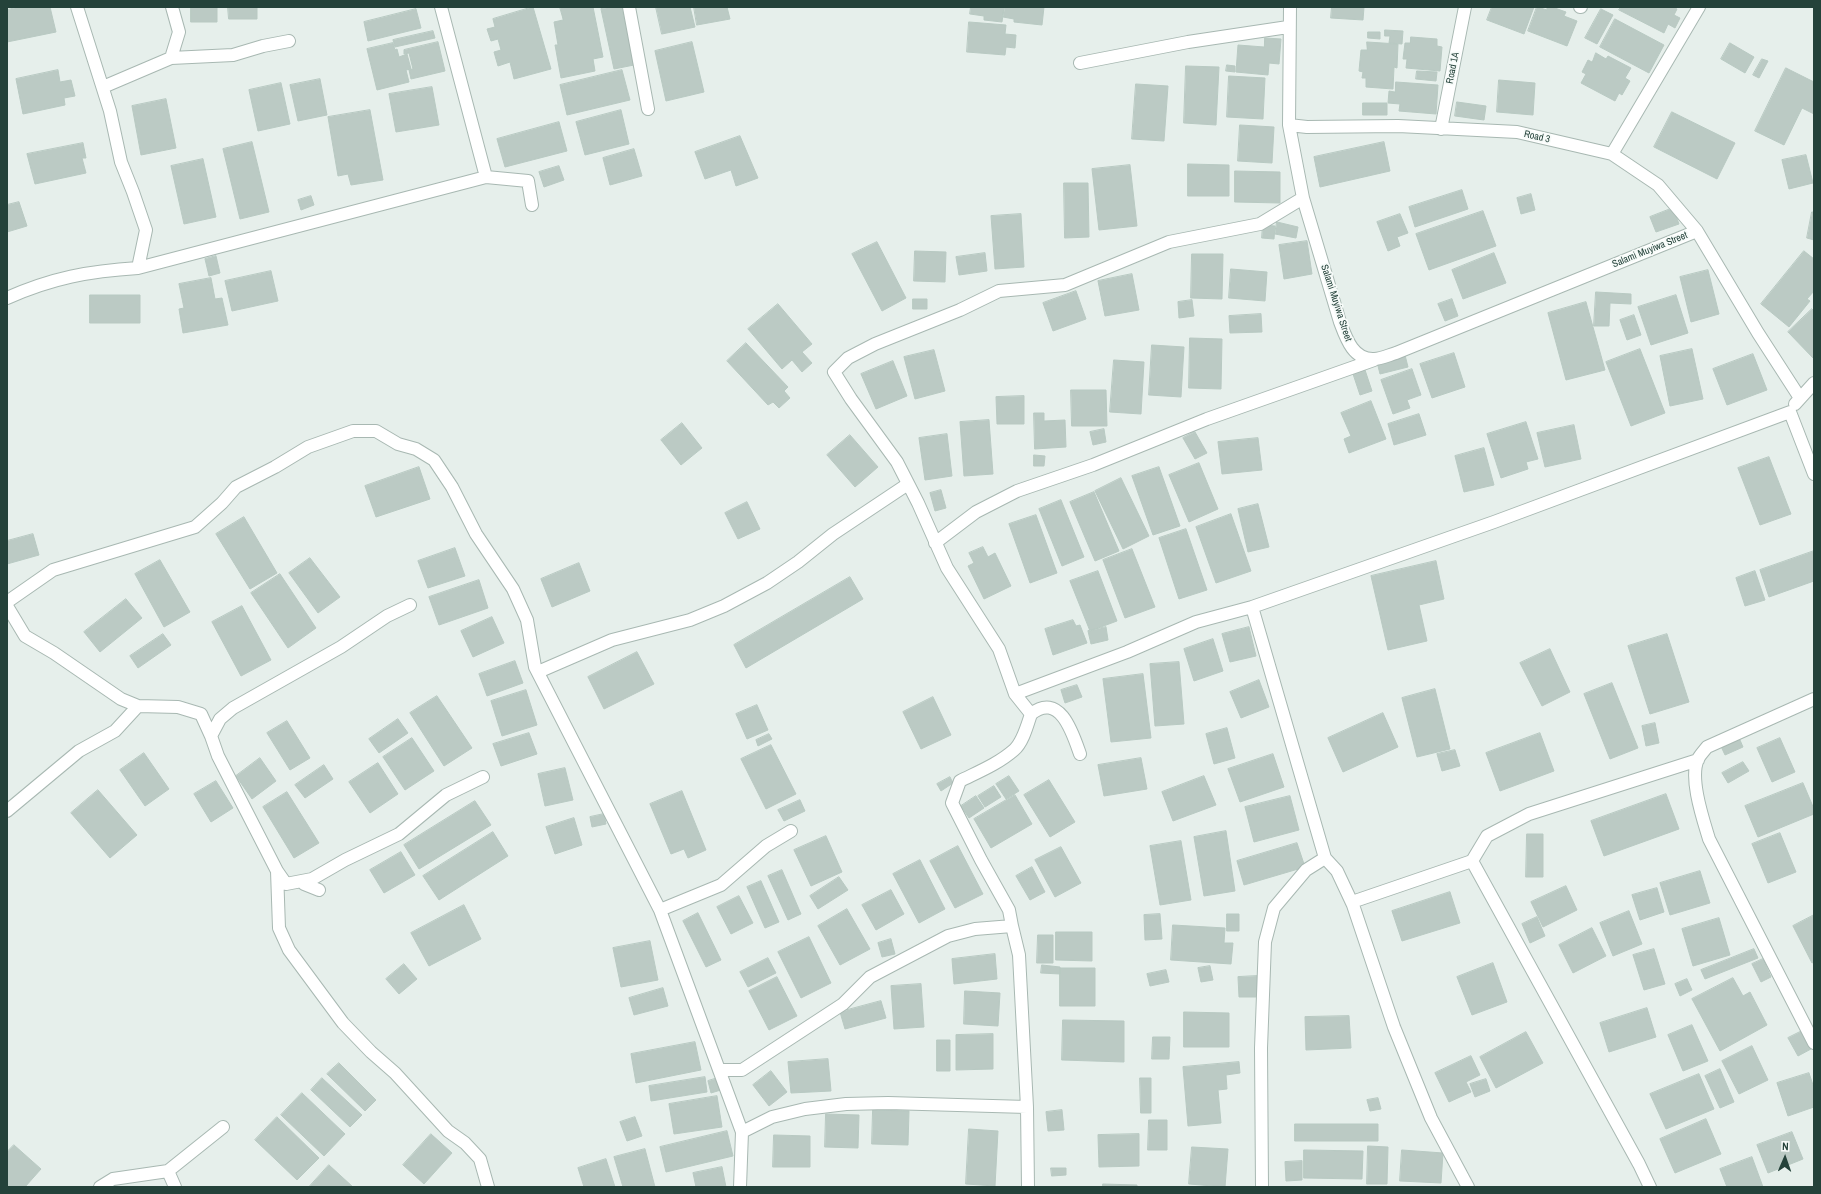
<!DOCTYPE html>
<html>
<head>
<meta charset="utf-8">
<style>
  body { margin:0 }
  #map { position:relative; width:1821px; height:1194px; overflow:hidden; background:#e6efeb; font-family:"Archivo Narrow",sans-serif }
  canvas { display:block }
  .frame { position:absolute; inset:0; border:8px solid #24423a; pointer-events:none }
  .north { position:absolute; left:1765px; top:1138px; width:40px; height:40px; -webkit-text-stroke:3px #f7fbf9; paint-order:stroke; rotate:2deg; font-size:11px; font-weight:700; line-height:16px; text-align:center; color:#24423a }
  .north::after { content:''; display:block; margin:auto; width:14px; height:18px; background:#24423a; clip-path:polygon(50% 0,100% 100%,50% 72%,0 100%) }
</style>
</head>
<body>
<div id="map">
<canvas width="1821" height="1194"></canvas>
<div class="frame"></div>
<div class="north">N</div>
</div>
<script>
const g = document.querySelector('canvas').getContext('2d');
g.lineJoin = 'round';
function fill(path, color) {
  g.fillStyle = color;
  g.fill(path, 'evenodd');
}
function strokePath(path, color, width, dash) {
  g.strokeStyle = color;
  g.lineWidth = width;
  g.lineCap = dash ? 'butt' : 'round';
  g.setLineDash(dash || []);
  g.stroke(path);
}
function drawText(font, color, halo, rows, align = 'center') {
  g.font = font + ' "Archivo Narrow",sans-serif';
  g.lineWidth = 3.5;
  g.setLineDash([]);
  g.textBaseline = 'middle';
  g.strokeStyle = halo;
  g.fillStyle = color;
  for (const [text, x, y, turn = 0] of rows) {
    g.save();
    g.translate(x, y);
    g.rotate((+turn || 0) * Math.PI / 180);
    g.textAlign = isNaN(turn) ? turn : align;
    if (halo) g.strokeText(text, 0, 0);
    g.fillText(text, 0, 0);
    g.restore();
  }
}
const building = new Path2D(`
  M19,7H50L56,32L7,42V10Z
  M191,7H217V22H191Z
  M228,7H257V19H229Z
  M533,7L551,69L514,79L510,62L498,66L494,52L501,50L498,39L491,41L487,29L495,27L493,19Z
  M560,7H593L603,57L593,59L595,71L561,78L555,45H558L554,22L563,20Z
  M612,7H622L634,65L614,69L601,9Z
  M656,7H690L695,27L662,34Z
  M694,7H727L730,19L697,25Z
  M971,7H1004L1002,22L984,20V16L970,14Z
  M1005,7H1044L1042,25L1014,22V19L1003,17Z
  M1332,7H1364L1363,20L1331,18Z
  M1492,7H1534L1524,34L1487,20Z
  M1537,7L1547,10V7H1552L1566,12L1564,16L1577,21L1567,46L1528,31Z
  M1621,7H1673L1677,9L1674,15L1680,18L1675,28L1668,24L1664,33L1619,10Z
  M416,9L421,28L368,41L364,22Z
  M1601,9L1613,15L1597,44L1585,38Z
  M1615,19L1664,45L1649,73L1600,47Z
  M969,22L1006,25L1005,34L1016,35L1015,48L1006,47L1005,55L967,52Z
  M1385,30L1403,31L1402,44L1389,43L1390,36H1385Z
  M433,31L435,38L395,47L393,40Z
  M1368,32H1380V39L1368,38Z
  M1411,37L1437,39V46L1442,47L1440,71L1406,68L1407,59H1403L1405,43H1410Z
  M1265,38L1281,39L1279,64L1269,63L1268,75L1236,72L1238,45L1264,47Z
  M438,42L445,71L411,79L409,70L413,69L409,53L404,54V50Z
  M692,42L704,92L666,101L655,51Z
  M1367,42L1398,44L1397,68L1394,67L1393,89L1366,87V78H1362L1363,72L1359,71L1361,50H1367Z
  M393,43L395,50L397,49L399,57L407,54L411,69L406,70L409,82L377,90L367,49Z
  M1730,43L1754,57L1745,73L1721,59Z
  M1596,53L1606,59L1608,56L1631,68L1625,78L1630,81L1622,95L1619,93L1615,101L1581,83L1586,74L1582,72L1588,60L1592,62Z
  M1762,59L1768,61L1759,78L1753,75Z
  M1227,65L1235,66V72L1226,71Z
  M1186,66L1219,67L1216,125L1184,123Z
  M1786,68L1814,82V114L1802,108L1784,145L1755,131Z
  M58,70L60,82L71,80L75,96L64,98L65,105L23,114L16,79Z
  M622,70L630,100L567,115L560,85Z
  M1417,71L1437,72L1436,81L1416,79Z
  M1229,76L1265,78L1263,119L1227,117Z
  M320,79L327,115L298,121L290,85Z
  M1499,80L1535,83L1533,115L1497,112Z
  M1396,82L1438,85L1436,114L1399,111L1400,104L1388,103L1389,91L1395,92Z
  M281,83L290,124L258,131L249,90Z
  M1136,84L1168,86L1164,141L1132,139Z
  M432,87L439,125L396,132L389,94Z
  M166,99L176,148L141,155L132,106Z
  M1457,102L1486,106L1484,120L1455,116Z
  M1363,103H1387V115H1363Z
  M370,110L383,180L351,185L348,174L338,176L328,117Z
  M621,110L629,144L585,155L576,122Z
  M1672,112L1735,143L1717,179L1654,147Z
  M559,122L567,151L505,167L497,139Z
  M1240,125L1274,127L1272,163L1238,161Z
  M740,136L758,178L736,186L731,170L705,179L695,152Z
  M252,142L269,212L240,219L223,149Z
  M1384,142L1390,171L1320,187L1314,157Z
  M83,143L86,158H82L86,173L35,184L27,154Z
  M634,149L642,176L610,185L603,158Z
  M1806,155L1813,183L1789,189L1782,160Z
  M203,159L216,217L184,224L171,166Z
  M1188,164L1229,165V196H1188Z
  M1130,165L1137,226L1099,230L1092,169Z
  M559,166L564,180L544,187L539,172Z
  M1235,171L1280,172V203L1235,202Z
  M1064,183H1088L1089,237L1065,238Z
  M1462,190L1468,209L1415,227L1409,207Z
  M1531,194L1535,210L1521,214L1517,198Z
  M311,196L314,205L301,210L298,200Z
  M19,202L27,226L7,232V205Z
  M1673,208L1679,224L1656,232L1650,217Z
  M1483,211L1496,246L1429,270L1416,234Z
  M1812,212H1814V240L1807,238Z
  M1021,214L1024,267L995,269L991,216Z
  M1400,214L1408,233L1397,237L1400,246L1388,251L1377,222Z
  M1277,222L1298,227L1296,238L1275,234Z
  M1263,225L1275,226L1274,239L1262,238Z
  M1307,241L1312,274L1284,279L1279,245Z
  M877,242L906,298L882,311L852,254Z
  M915,251L946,252L945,282L914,281Z
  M1804,251L1814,259V291L1807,299L1810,301L1789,327L1761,304Z
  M985,253L987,271L959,275L956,257Z
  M1494,253L1506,283L1463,299L1452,270Z
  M1192,254H1223L1222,299L1191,298Z
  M216,256L220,273L209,276L205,259Z
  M1231,269L1267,272L1265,301L1229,298Z
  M1708,270L1719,314L1691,322L1680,277Z
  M271,271L278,301L232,311L225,281Z
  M1132,274L1139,310L1105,316L1098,281Z
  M211,278L215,299L222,298L228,325L183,333L179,309L184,308L179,284Z
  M1076,291L1086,319L1053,331L1043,303Z
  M1596,292L1631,294V304L1610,303L1609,326H1594Z
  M90,295H140V323H90Z
  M1676,295L1688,333L1651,345L1638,307Z
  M913,299H927V309H913Z
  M1452,299L1458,316L1445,321L1438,304Z
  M1192,300L1194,316L1179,318L1178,302Z
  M1586,302L1605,370L1566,380L1548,313Z
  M778,304L812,344L802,352L812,363L802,372L792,360L782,369L748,329Z
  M1812,309L1814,311V356L1813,358L1788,332Z
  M1261,314L1262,332L1230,333L1229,316Z
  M1634,315L1641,335L1627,340L1620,320Z
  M1190,338L1222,339L1221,389L1189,388Z
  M746,343L788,387L784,391L790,398L779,408L773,402L768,405L727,361Z
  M1152,345L1184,347L1181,397L1149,395Z
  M1640,349L1665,413L1631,426L1606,362Z
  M1692,349L1703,399L1670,406L1660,356Z
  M934,350L945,391L915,399L904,357Z
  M1454,353L1465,387L1432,398L1420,364Z
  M1753,354L1767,390L1727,405L1713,369Z
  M1405,355L1408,367L1380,374L1377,362Z
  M1114,360L1144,362L1141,414L1110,412Z
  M893,361L907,396L876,409L861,374Z
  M1364,367L1372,391L1360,395L1352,371Z
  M1412,369L1421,395L1407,400L1410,408L1393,414L1381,380Z
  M1071,390H1106L1107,426H1072Z
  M1024,396V424H997L996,397Z
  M1371,401L1386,439L1349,453L1344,439L1351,436L1341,413Z
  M1034,413H1044V421L1065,420L1066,447L1035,449Z
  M1419,414L1426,435L1394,445L1388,424Z
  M989,420L993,474L964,476L960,422Z
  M1526,422L1538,459L1526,462L1528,469L1501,478L1487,434Z
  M682,423L702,448L681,465L661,440Z
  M1574,425L1581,459L1545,467L1537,433Z
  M1104,429L1106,442L1093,445L1090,432Z
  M1195,432L1207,453L1195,459L1183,438Z
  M947,434L952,476L925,480L919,438Z
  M850,435L878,467L855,487L827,455Z
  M1258,438L1262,470L1222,474L1218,442Z
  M1484,448L1494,485L1464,492L1455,456Z
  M1034,455L1045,456L1044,466H1034Z
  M1769,457L1791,514L1760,525L1738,468Z
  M1199,463L1218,509L1189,522L1169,475Z
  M419,467L430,499L376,517L365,486Z
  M1159,467L1180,526L1153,535L1132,476Z
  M1121,478L1149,536L1123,549L1095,491Z
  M941,490L946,508L935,511L930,493Z
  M1094,492L1119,551L1095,561L1070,502Z
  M1061,500L1084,557L1062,566L1039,509Z
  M747,502L760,529L738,539L725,513Z
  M1258,504L1269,547L1248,552L1238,509Z
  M1231,514L1251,571L1216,583L1196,527Z
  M1036,515L1057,573L1030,583L1009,524Z
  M244,517L277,573L250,589L216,534Z
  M1186,529L1207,590L1179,599L1159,538Z
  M33,534L39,555L7,564V541Z
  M983,547L988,557L995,553L1011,586L984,599L968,566L974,563L969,553Z
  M455,548L465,576L428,588L418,561Z
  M1132,549L1155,607L1125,618L1103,560Z
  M1814,551V581L1769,597L1760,570Z
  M310,558L340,597L318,613L289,573Z
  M160,560L190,612L164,627L135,574Z
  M1436,561L1444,599L1419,605L1427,641L1388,650L1371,576Z
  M579,563L590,591L552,607L541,579Z
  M1098,571L1117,621L1090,631L1070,581Z
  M1755,571L1765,600L1745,606L1736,578Z
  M280,574L316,628L288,648L251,593Z
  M850,577L863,599L746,668L734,645Z
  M479,580L488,608L439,625L429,597Z
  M126,599L142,618L100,652L84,632Z
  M242,606L271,660L241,676L212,622Z
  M492,617L504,643L473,657L461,631Z
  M1073,620L1076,626L1080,625L1087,643L1053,655L1045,629Z
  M1106,627L1108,640L1091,644L1088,631Z
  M1249,627L1256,656L1230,662L1222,634Z
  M163,634L171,645L138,668L130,656Z
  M1667,634L1689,702L1650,714L1628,646Z
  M1213,639L1223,671L1194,681L1184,649Z
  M1550,649L1570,692L1542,706L1520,663Z
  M637,652L654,684L604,709L588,677Z
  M515,661L523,683L487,696L479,674Z
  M1179,662L1184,724L1155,726L1150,664Z
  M1143,674L1151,738L1111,742L1103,679Z
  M1259,680L1269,707L1241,718L1230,692Z
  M1612,683L1638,748L1610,759L1584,694Z
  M1077,685L1082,697L1065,703L1061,690Z
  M1435,689L1450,749L1417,757L1402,698Z
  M526,690L537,725L502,736L491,701Z
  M437,696L472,748L444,766L410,713Z
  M933,697L951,735L921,749L903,712Z
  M757,705L768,730L747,739L736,714Z
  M1383,713L1398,747L1343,772L1328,738Z
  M398,719L408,733L379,753L369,739Z
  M287,721L310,758L290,770L267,733Z
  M1655,723L1659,743L1646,746L1642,726Z
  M1227,728L1235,758L1214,764L1206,734Z
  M529,733L537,754L501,766L493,744Z
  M1540,733L1554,771L1500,791L1486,753Z
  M1737,733L1743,747L1725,755L1719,742Z
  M769,734L772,739L758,746L756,740Z
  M412,738L434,771L405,790L383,757Z
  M1780,738L1795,772L1772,782L1757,748Z
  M771,745L796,794L766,809L741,759Z
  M1455,750L1460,766L1442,771L1437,754Z
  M144,753L169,789L145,806L120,770Z
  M1273,754L1284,787L1240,802L1228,769Z
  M260,758L276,781L252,799L236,776Z
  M1141,758L1147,789L1104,796L1098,765Z
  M1743,762L1749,771L1728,783L1722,773Z
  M378,763L398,794L370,813L349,782Z
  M324,765L333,779L305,798L295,785Z
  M565,768L573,800L545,806L538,774Z
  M1009,776L1019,791L1006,799L996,784Z
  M1204,776L1216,805L1173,821L1162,792Z
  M950,777L953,783L941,791L937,784Z
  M1049,780L1075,822L1050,837L1024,795Z
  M216,781L233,808L211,822L194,794Z
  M1803,783L1814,809V814L1758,837L1745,806Z
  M994,786L1001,797L985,807L978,796Z
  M98,790L137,835L110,858L71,813Z
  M682,791L706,850L688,858L684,849L671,854L650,804Z
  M287,792L319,843L294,858L263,807Z
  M1666,794L1679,829L1604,856L1591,821Z
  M1015,795L1032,824L991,848L974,819Z
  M976,796L984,808L969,818L961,806Z
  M1290,796L1299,830L1254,842L1245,807Z
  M800,800L805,811L784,821L778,810Z
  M475,801L491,825L419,869L404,845Z
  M604,814L606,824L592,827L590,817Z
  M574,818L582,845L555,854L546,827Z
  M1226,831L1235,891L1204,896L1194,837Z
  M493,832L508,856L439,900L423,876Z
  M1780,833L1796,872L1768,883L1752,844Z
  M1527,834H1543V877H1526Z
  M826,836L842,872L811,886L794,850Z
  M1181,841L1191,900L1160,905L1150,846Z
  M1297,843L1305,867L1244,885L1237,861Z
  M958,846L983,894L955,908L930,861Z
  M1061,847L1081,883L1055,897L1035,860Z
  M401,852L415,875L384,893L370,870Z
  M920,860L945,909L919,923L893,874Z
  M1032,867L1045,892L1030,900L1016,876Z
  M782,870L801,914L788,920L768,876Z
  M1700,871L1710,903L1670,915L1660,883Z
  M839,877L848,890L818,909L810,896Z
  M761,881L779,922L765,928L747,887Z
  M1566,886L1577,910L1543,927L1531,902Z
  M1657,888L1664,912L1640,920L1632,895Z
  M891,890L904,914L876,930L862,905Z
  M1450,892L1460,923L1402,941L1392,911Z
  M739,896L753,923L731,934L717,907Z
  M464,905L481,939L429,966L411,933Z
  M847,909L870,949L840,965L818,926Z
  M1629,911L1642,944L1613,956L1600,923Z
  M698,913L721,960L706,967L683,921Z
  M1160,914L1162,939L1145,940L1144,915Z
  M1227,914H1239V931H1227Z
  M1814,915V962L1812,963L1793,926Z
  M1537,917L1545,936L1530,943L1522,924Z
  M1719,918L1730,955L1693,966L1682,929Z
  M1173,925L1225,928L1224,943H1233L1231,964L1171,960Z
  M1592,928L1606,956L1573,973L1559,945Z
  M1056,932H1092V961L1056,960Z
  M1038,935H1053V963H1037Z
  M809,937L831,983L801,998L778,952Z
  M891,939L895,954L882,957L878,943Z
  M650,941L658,980L621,987L613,948Z
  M1654,949L1665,984L1644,990L1633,955Z
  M1754,949L1758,958L1705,979L1701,970Z
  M995,954L997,979L954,984L952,959Z
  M768,958L776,973L748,987L740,972Z
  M1763,959L1771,977L1761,982L1752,964Z
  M1493,963L1507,1002L1472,1015L1457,977Z
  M404,964L417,979L399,994L386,979Z
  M1042,965L1060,967V974L1041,973Z
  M1210,966L1213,980L1201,982L1198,968Z
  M1060,968H1095V1006H1060Z
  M1166,970L1169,982L1150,986L1147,974Z
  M1257,976V997H1239L1238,977Z
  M777,977L797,1016L769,1030L749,991Z
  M1733,978L1743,996L1750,992L1767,1025L1720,1051L1692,999Z
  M1687,979L1692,990L1680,996L1675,984Z
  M921,984L924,1027L894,1029L891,986Z
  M663,988L668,1006L634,1015L629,998Z
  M965,991L1000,993L998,1026L964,1024Z
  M881,1001L886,1018L845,1029L840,1012Z
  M1647,1008L1656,1037L1609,1052L1600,1023Z
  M1184,1012L1229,1013V1047H1184Z
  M1349,1016L1351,1048L1306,1050L1305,1017Z
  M1063,1020L1124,1021V1062L1062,1060Z
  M1692,1025L1708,1061L1683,1071L1668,1035Z
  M1802,1031L1811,1049L1798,1056L1788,1038Z
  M1526,1032L1543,1063L1496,1088L1480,1057Z
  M993,1034V1069L956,1070V1035Z
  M1153,1037H1170L1169,1059H1152Z
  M937,1040H950V1071H937Z
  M695,1042L701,1070L636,1083L631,1054Z
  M1752,1046L1768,1080L1739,1094L1722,1061Z
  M1471,1056L1480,1075L1466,1082L1471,1092L1449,1102L1435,1073Z
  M828,1059L831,1091L791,1093L788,1062Z
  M1239,1062L1240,1073L1226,1075L1227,1089L1218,1090L1221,1123L1188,1126L1183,1067Z
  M339,1063L376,1100L365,1111L327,1074Z
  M1720,1069L1734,1102L1720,1108L1705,1076Z
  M771,1071L787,1092L769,1106L753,1085Z
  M1809,1073L1814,1088V1107L1788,1116L1777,1083Z
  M1699,1074L1714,1109L1666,1129L1650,1094Z
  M705,1077L707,1092L651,1101L649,1086Z
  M721,1077L724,1089L711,1093L708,1081Z
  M322,1078L362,1115L350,1127L311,1090Z
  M1140,1078H1151V1113H1141Z
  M1486,1079L1490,1091L1475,1097L1470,1084Z
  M302,1093L345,1134L324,1156L281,1115Z
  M717,1096L722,1127L674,1134L669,1104Z
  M1378,1098L1381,1109L1370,1111L1367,1100Z
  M873,1110L909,1111L908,1145L872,1144Z
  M1062,1110L1064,1130L1048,1131L1046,1112Z
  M826,1114L859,1115L858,1148L825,1147Z
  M277,1117L319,1158L297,1180L255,1140Z
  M635,1117L642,1136L627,1141L620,1122Z
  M1706,1119L1721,1154L1675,1173L1660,1139Z
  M1149,1120H1167V1150H1148Z
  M1295,1124H1378V1141H1295Z
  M969,1129L998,1131L995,1186L966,1184Z
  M727,1131L733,1156L666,1172L660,1147Z
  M1792,1132L1803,1159L1768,1173L1757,1145Z
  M431,1134L452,1153L424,1184L403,1165Z
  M1139,1134V1166L1099,1167L1098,1135Z
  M774,1135L810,1136V1167H773Z
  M14,1145L41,1169L25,1187H7V1152Z
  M1368,1146L1388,1147L1387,1184H1367Z
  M1192,1147L1228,1149L1225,1187L1189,1184Z
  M645,1149L655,1187H623L614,1157Z
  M1304,1150L1363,1151L1362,1179L1304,1178Z
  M1402,1150L1443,1153L1441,1183L1400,1181Z
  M1752,1157L1763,1187H1727L1720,1169Z
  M606,1159L615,1187H584L578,1168Z
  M1302,1161V1180L1286,1181L1285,1162Z
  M329,1165L353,1187H309Z
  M722,1167L726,1187H696L693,1173Z
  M1051,1168H1066V1175L1052,1176Z
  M1103,1184L1137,1185V1187H1103Z`);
fill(building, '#bbcac4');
strokePath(building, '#b8c9c2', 1);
const minor = new Path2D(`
  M629,7L648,109
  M1290,7L1289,125L1303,198L1340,322C1346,338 1353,360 1374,359C1381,359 1389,355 1396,353L1697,231
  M1580,7H1581
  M171,58L179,32L172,7
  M1080,63L1188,42L1288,27
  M103,87L171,58L233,55L263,46L289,41
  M1289,125L1307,127L1398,126L1517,132L1612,154L1699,7
  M1441,129L1465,7
  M1612,154L1658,185L1697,231L1758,333L1800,398
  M486,177L528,181L532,205
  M138,268L486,177L441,7
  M7,298C52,278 89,271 138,268L146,230L133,192L121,162L110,111L77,7
  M1795,404L1814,383
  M1790,412L1814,474
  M935,543L976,512L1017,491L1093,465L1207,419L1374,360
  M7,602L53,570L195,527L222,503L236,487L275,467L308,447L353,431H376L398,444L416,449L434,460L452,487L476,534L513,589L527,620L535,667L660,910L742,1132L740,1187
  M7,606L25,636L54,653L121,699L138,706L178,707L201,714L211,736L218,756L277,871L286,884L312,879L345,860L399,834L446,795L483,777
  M1252,607L1325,858L1337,871L1353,905L1394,1027L1431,1118L1468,1187
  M538,672L612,640L690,620L724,606L767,583L798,562L833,534L908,484
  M1015,694L1127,652L1196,622L1252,607L1494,522L1790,412
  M1814,699L1707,747C1704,751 1700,755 1698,759C1689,778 1703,819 1709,839L1814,1043
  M1031,714C1060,691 1073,734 1080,754
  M211,736L220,719L233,708L341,647L387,616L410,605
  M7,811L79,751L115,731L138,706
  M1472,861L1639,1164L1650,1187
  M277,871L279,928L289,950L343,1023L371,1052L395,1073L448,1131L465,1143L480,1159L488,1187
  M309,881L304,884L319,890
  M1352,902L1472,861L1487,836L1529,814L1698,760
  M660,910L721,885L766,846L791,831
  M1012,926L1009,910L981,860L952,803L960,781C978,772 998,764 1014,750C1023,742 1027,726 1031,714L1015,694L999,649L947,568L918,503L897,462L851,399L834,372L848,358L875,344L960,310L999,291L1065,285L1169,242L1260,224L1303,198
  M719,1070H742L843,1004L870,977L948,936L975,929L1012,926L1019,955L1027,1107L1028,1187
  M742,1132L772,1117L805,1109L846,1104L888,1103L1027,1107
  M100,1187L113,1179L168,1171
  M175,1187L168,1171L223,1127
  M1262,1187L1261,1048L1265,942L1274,908L1306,870L1325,858`);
strokePath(minor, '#a8b8b2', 14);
strokePath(minor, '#fff', 12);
drawText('10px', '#24423a', '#f7fbf9', [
  ["Road 1A",1453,68,-79],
  ["Road 3",1537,137,13],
  ["Salami Muyiwa Street",1650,250,-22],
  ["Salami Muyiwa Street",1336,303,72]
]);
</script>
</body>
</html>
